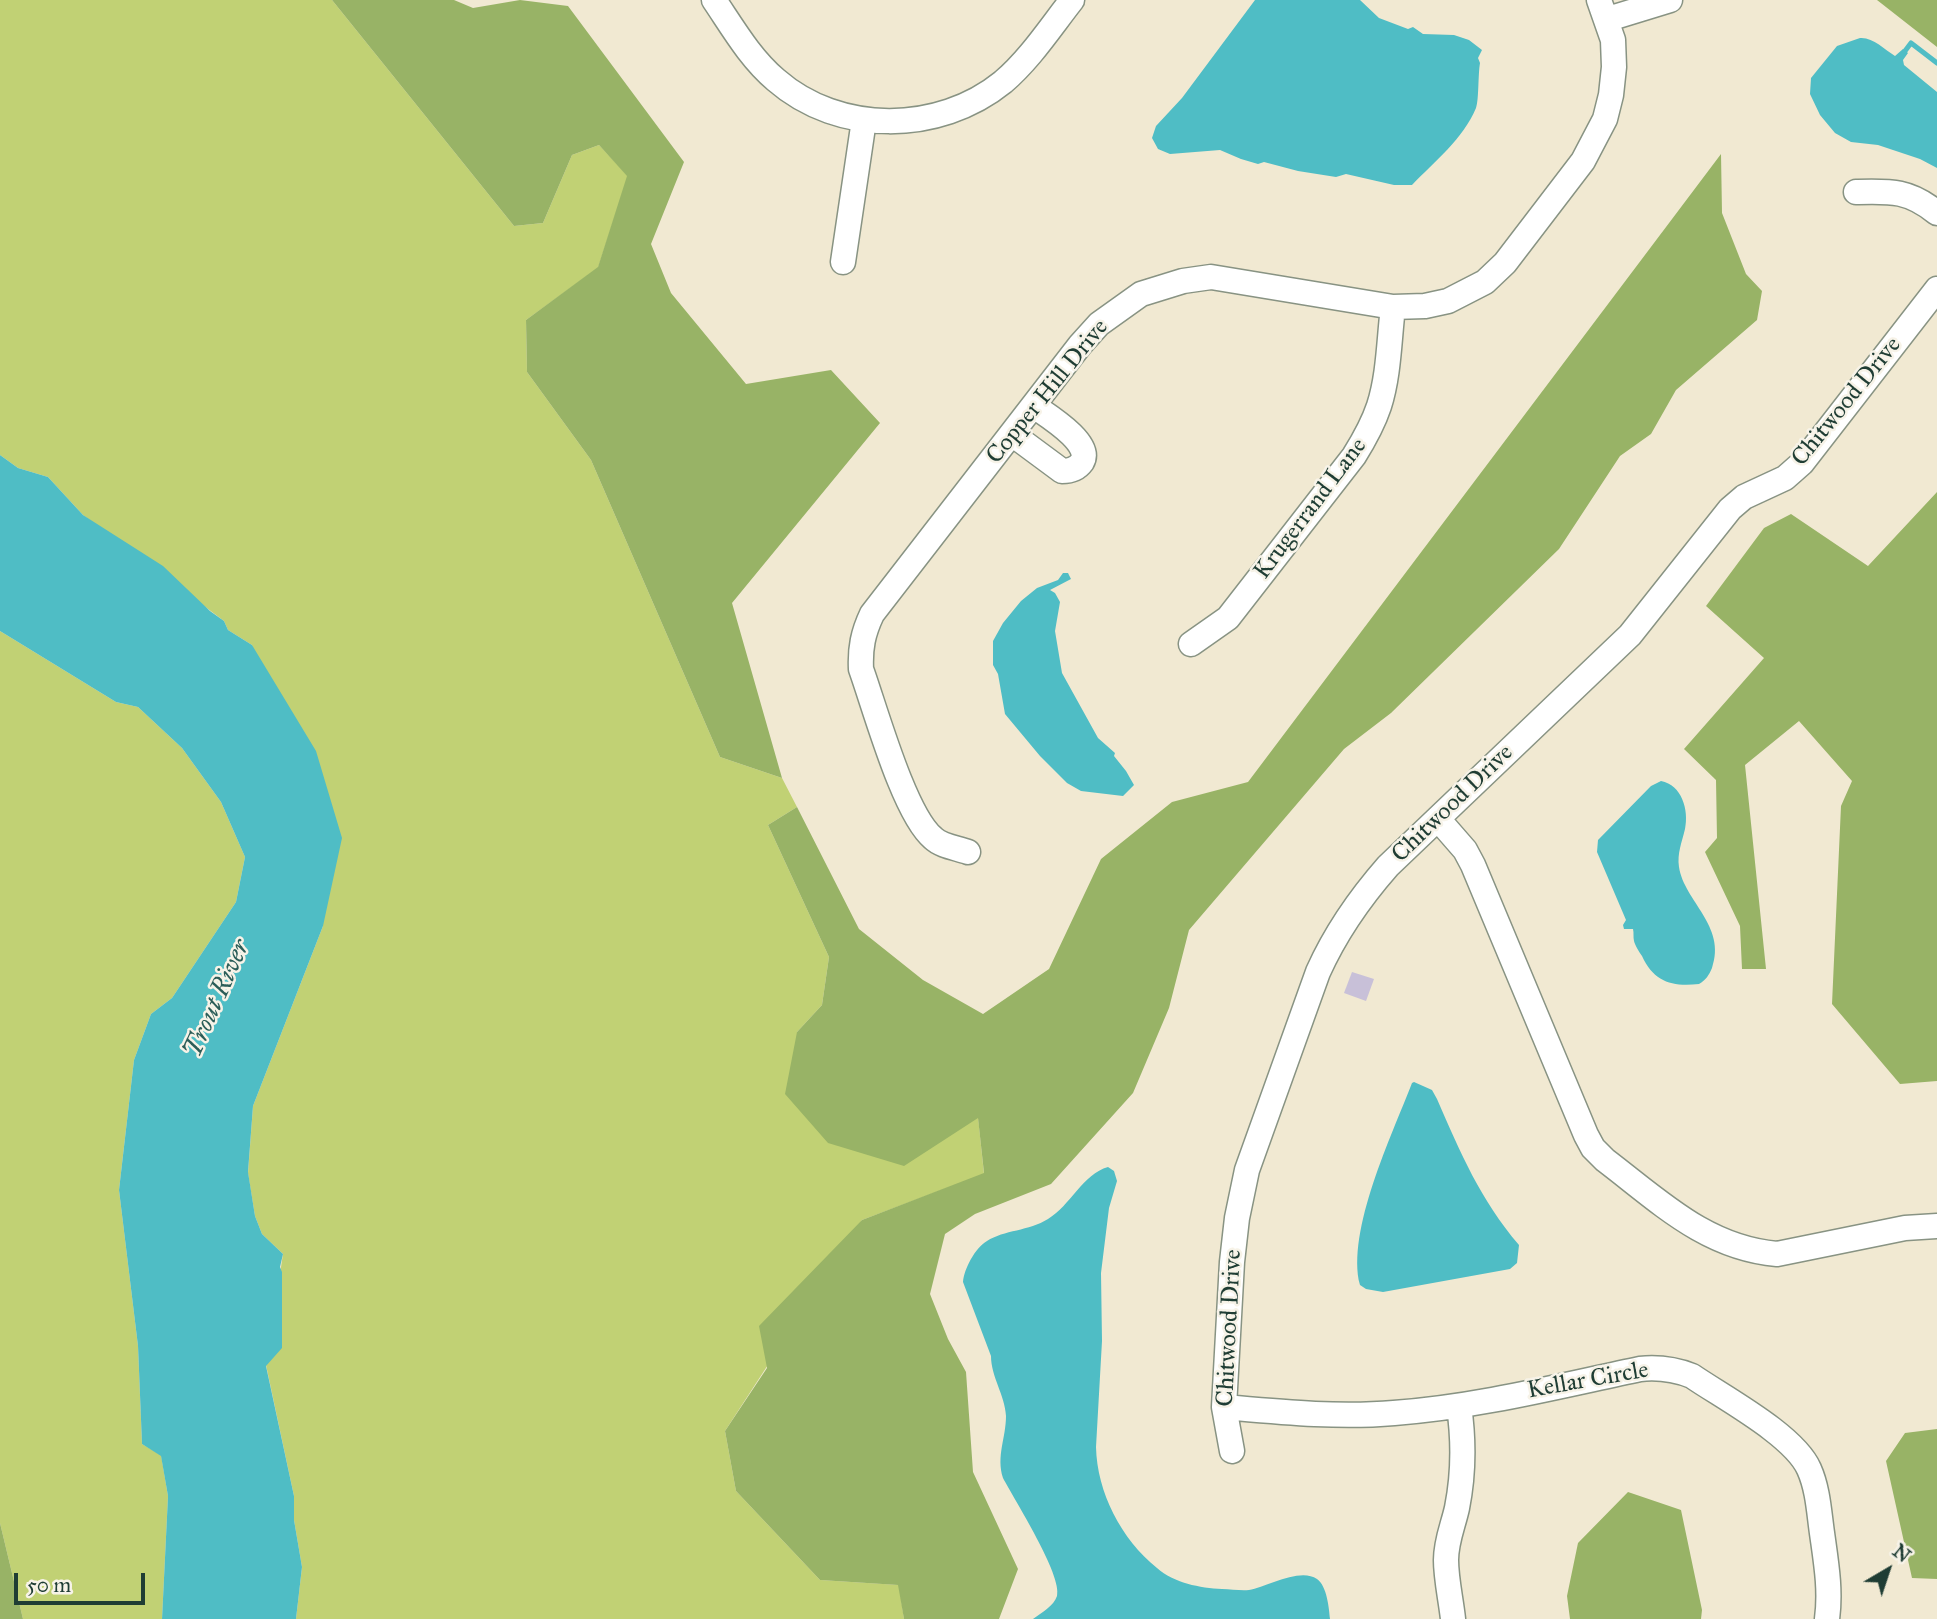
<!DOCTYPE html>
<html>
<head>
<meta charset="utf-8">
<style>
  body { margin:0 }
  #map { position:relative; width:1937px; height:1619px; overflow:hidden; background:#f1e9d2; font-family:"IM FELL Great Primer",serif }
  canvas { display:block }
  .north { position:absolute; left:1853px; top:1535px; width:70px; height:70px; -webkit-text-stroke:5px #f7f3e8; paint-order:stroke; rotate:39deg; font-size:19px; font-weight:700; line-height:28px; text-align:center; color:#1f3d34 }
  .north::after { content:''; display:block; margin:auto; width:24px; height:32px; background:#1f3d34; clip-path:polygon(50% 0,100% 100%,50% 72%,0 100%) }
  .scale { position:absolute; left:14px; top:1573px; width:131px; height:32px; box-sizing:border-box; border:4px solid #1f3d34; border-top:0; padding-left:9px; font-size:21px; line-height:24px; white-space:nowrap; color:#1f3d34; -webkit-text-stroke:5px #f7f3e8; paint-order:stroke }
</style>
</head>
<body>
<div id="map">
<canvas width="1937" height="1619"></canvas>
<div class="north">N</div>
<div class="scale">50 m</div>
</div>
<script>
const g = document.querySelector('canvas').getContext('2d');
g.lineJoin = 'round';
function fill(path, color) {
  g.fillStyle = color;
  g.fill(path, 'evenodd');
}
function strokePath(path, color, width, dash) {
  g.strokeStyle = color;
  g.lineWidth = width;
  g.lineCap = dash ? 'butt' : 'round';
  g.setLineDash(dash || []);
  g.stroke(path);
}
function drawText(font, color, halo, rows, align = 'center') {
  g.font = font + ' "IM FELL Great Primer",serif';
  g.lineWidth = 5;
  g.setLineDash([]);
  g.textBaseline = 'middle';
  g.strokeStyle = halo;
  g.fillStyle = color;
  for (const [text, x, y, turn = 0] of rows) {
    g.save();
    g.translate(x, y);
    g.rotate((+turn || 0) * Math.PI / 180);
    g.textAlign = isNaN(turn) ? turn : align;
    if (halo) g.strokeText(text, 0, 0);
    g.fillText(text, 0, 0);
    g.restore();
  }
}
fill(new Path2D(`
  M1352,972L1374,979L1366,1001L1344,993Z`), '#c8c0d8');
fill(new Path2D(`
  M0,0H332L514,226L543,223L572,155L599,145L628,176L598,268L526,320L527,372L591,460L720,757L782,778L797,807L768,825L829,957L822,1005L797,1032L978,1117L984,1174L862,1220L725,1431L736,1491L820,1580L899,1585L904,1619H296L302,1567L294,1520V1496L266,1365L283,1254L262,1234L255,1216L248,1173L253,1106L323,926L252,645L228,630L224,621L83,515L48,477L18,468L0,455Z
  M0,631L116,702L138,707L182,748L221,802L245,857L236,902L172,998L151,1014L134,1060L119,1190L138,1346L142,1444L161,1455L168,1496L162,1619H23L0,1523Z`), '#c1d174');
fill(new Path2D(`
  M332,0H454L473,8L520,0L568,6L684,162L651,244L671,293L746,384L831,370L880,423L732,603L782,778L720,757L591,460L527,372L526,320L598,267L627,176L599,145L572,155L543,223L514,226Z
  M1877,0H1937V47Z
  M1721,154L1722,213L1746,274L1762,291L1757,320L1676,390L1651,434L1620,456L1559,549L1391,713L1344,749L1189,930L1169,1008L1133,1093L1051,1184L975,1214L945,1234L930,1294L948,1339L966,1372L973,1472L1018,1569L999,1619H904L898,1585L820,1580L736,1491L725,1431L767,1368L759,1326L862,1220L984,1173L978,1118L904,1166L828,1143L785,1094L797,1032L822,1005L829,957L768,825L797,807L859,929L923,980L983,1014L1049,969L1101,859L1172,802L1248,782Z
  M1937,492V1081L1900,1084L1832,1004L1841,806L1852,781L1799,721L1745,765L1766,969H1742L1740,926L1705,852L1717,838L1716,780L1684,749L1764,658L1706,606L1764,528L1791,514L1868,566Z
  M1937,1429V1579L1912,1578L1886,1461L1905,1433Z
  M1628,1492L1681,1510L1702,1610L1701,1619H1570L1567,1596L1578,1543Z
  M0,1523L23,1619H0Z`), '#98b366');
fill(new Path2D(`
  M1255,0H1360L1379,18L1408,29L1413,27L1423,34L1454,35L1469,40L1482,50L1478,58L1480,63C1478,74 1479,100 1476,108C1463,139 1435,161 1412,185H1394L1346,174L1336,177L1298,171L1264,162L1258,164L1241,159L1220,150L1170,154L1158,149L1152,138L1156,126L1182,98Z
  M1860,38C1873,37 1884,49 1895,56L1903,49L1908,53L1903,60L1904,65L1937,92V168L1920,159L1878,145L1851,142L1835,133L1820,115L1810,94L1811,78L1837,46Z
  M0,455L18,468L48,477L83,515L163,566L210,611L224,621L228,630L252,645L316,751L342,838L323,926L253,1106L248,1172L255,1216L262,1234L283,1254L280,1267L282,1272V1348L266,1366L294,1496V1520L302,1567L296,1619H162L168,1496L161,1456L142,1444L138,1346L119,1190L134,1060L151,1014L172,998L236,902L245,857L221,802L182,748L138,707L116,702L0,631Z
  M1063,573H1068L1071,579L1050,590L1055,593L1060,602L1055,631L1062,673L1098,738L1115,753L1114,756L1126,771L1134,785L1123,796L1081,791L1067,783L1040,756L1005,714L998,674L993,665V641L1003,623L1021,601L1037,588L1058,580Z
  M1661,781C1682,785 1689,810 1685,829C1682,842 1677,853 1679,867C1684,901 1727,926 1712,968C1709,975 1706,980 1699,984C1672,987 1654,982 1642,956C1639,952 1635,945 1634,941C1633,937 1634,933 1633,929H1624L1623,925L1626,920L1597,852L1598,840L1651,786Z
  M1414,1082L1432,1090L1437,1099C1461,1154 1480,1199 1519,1245L1517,1263L1510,1269L1383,1292L1366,1289L1360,1285C1346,1231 1392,1135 1412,1083Z
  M1108,1167L1114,1171L1117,1181L1109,1208L1101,1273L1102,1341L1096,1447C1097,1492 1121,1539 1157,1568C1174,1583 1200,1588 1222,1589C1231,1589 1241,1591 1249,1590C1267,1587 1300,1567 1317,1579C1327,1586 1329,1608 1330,1619H1033C1041,1613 1054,1606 1057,1596C1063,1576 1014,1499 1003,1478C996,1456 1006,1438 1006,1416C1005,1395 991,1377 991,1356L963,1282C964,1269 975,1248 987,1241C1004,1230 1029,1231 1048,1219C1070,1206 1083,1174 1108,1167Z`), '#4fbdc5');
strokePath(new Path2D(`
  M1905,51L1911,43L1937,63`), '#4fbdc5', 5);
const minor = new Path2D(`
  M714,0C733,28 750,58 776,80C839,135 939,134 1003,82C1030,59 1050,28 1072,0
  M1608,19L1670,0
  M1856,192C1891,191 1909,190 1937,213
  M843,262L864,120
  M1012,434L1062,471C1070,471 1077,469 1082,462C1093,443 1048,416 1034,406
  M1191,644L1228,618L1354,456C1364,440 1373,424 1379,406C1389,375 1389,340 1393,307
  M1438,819L1465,850L1473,865L1586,1135L1593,1148L1605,1160C1659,1201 1706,1248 1777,1254L1905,1228L1937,1226
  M968,852C957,848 941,846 933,838C904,814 875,708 861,669C860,648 863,633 872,614L1080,345L1099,324L1141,294L1183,281L1211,277L1393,307L1425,306L1448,301L1485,282L1505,263L1583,161L1605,119L1611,95L1614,67L1613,40L1599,0
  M1224,1407C1280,1412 1338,1418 1394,1413C1477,1407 1559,1386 1640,1369C1659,1367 1674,1369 1692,1376C1724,1398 1794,1435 1809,1469C1818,1489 1819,1512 1822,1533C1826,1562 1831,1590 1827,1619
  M1232,1451L1224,1407L1232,1262L1237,1218L1247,1170L1318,972C1336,932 1359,899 1388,866L1630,635L1730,509L1744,497L1785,478L1802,463L1937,289
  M1453,1619C1451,1600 1446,1579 1446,1560C1446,1541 1453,1526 1457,1508C1464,1473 1464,1441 1459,1406`);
strokePath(minor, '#889383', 27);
strokePath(minor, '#fff', 24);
drawText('24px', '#1f3d34', '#f7f3e8', [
  ["Copper Hill Drive",1048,392,-51],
  ["Chitwood Drive",1847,402,-51],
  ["Krugerrand Lane",1311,509,-53],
  ["Chitwood Drive",1453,804,-44],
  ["Chitwood Drive",1230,1328,-87],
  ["Kellar Circle",1588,1381,-10]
]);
drawText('italic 26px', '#2b5d58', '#f7f3e8', [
  ["Trout River",218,999,-66]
]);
</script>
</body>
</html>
